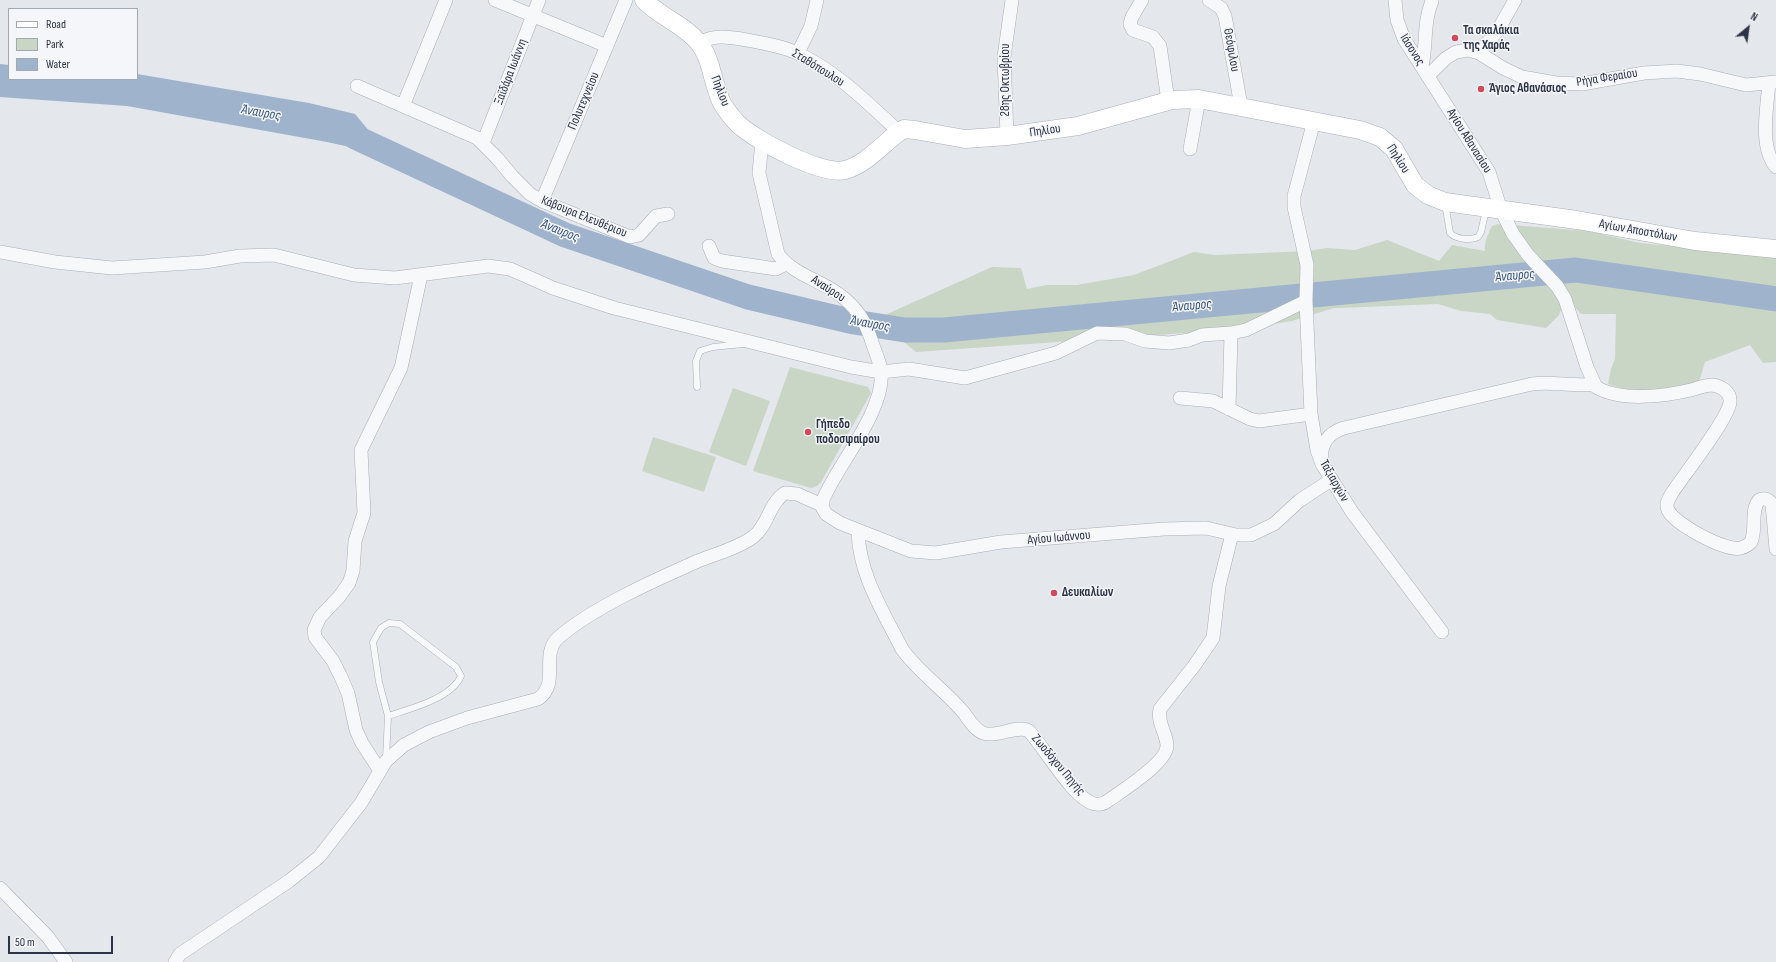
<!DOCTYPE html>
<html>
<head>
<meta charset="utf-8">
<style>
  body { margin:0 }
  #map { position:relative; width:1776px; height:962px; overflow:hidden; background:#e4e7ec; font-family:"Sofia Sans Condensed",sans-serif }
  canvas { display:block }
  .legend { position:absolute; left:8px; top:8px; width:130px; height:72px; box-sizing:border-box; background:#f4f6f9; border:1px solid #a4a8b1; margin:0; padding:5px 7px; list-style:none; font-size:12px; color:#2b3445 }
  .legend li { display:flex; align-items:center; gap:8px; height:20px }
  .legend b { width:20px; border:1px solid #a4a8b1 }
  .north { position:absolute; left:1728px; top:8px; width:40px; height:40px; -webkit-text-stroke:3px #f4f6f9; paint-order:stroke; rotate:29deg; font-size:11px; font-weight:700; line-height:16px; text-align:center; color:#2b3445 }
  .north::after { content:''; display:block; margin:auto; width:14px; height:18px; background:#2b3445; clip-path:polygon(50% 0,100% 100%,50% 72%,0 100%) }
  .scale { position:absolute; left:8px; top:936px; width:105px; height:18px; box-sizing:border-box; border:2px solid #2b3445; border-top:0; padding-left:5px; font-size:12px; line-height:14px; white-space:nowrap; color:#2b3445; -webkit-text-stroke:3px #f4f6f9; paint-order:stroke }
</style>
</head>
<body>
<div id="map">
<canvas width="1776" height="962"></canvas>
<ul class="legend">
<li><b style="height:5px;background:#fff"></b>Road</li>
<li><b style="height:11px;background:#c9d6c5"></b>Park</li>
<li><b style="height:11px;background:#9fb4cc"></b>Water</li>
</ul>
<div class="north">N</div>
<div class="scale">50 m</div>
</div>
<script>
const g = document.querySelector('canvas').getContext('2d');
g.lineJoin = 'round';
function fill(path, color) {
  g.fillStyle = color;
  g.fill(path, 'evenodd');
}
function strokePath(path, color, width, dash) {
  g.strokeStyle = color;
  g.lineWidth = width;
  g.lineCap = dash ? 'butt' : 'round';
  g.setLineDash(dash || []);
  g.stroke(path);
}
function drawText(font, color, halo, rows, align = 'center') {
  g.font = font + ' "Sofia Sans Condensed",sans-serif';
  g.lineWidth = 3;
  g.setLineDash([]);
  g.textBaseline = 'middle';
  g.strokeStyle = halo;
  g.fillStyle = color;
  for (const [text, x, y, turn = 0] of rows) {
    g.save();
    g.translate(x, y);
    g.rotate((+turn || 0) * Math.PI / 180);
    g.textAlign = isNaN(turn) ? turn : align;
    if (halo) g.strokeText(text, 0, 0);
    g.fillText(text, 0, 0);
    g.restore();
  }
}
fill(new Path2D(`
  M1498,224L1588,231L1640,243L1776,257V362L1763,363L1750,345L1705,362L1699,382C1670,390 1637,395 1608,384L1611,369L1615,359L1616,314H1581L1574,306L1562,307L1559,315L1546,328L1497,320L1490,314L1461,311L1438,304L1341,308H1334L1292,321L1242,329L916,352L876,319L992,267L1021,268L1027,289L1046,285H1077L1134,275L1194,252L1215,255L1308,251L1327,248L1355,250L1387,240L1439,261L1452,245L1485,251C1484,242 1488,234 1492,226Z
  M790,367L868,387L871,393L821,482L817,486L811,488L753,471Z
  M733,388L770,401L746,466L709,452Z
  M653,437L716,457L704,492L642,471Z`), '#c9d6c5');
fill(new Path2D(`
  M0,64L9,65V79H137V74L309,103L355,114L390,156L327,142L127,106L0,97Z`), '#9fb4cc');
strokePath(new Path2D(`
  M355,137L565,235L748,297L854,322L905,330H944L1576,270L1776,299`), '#9fb4cc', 25);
const lane = new Path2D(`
  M1445,203L1450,233C1456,239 1470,241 1478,237L1481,232L1486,210
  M697,387L696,361L700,351L713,347L743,344
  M386,759L388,716L379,682L373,642L381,628L389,623L400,624L456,667L461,676C451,699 409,709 388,716`);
const street = new Path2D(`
  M495,0L607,46
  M1142,0L1132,17L1130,24L1133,30L1153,37L1160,46L1168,101
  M1209,0L1221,8L1225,16L1241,106
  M1395,0L1397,20L1404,39L1489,172L1501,210L1513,234L1528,255L1557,286L1565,299L1587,367L1596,387C1621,402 1665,396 1691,390C1698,388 1705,385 1712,385C1721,386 1731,392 1730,402C1729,418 1683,476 1672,493C1669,498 1665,504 1668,510C1674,524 1726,552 1741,548C1745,547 1748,545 1751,542C1757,529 1750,511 1759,500C1765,497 1769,500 1772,504L1776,549
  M699,43C715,34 730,37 747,40C764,43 782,46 797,53C836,71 868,103 899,132
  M798,53L811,26L817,0
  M1479,53L1498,30L1515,0
  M1422,66C1427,44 1423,23 1432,1
  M1428,76L1446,58L1456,52L1468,50L1479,53L1503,68L1522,77L1556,83L1582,84L1644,73L1677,71L1700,74L1746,85L1776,82
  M1769,83C1767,108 1759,147 1776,167
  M357,86L477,138L497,158L512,176L530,194L542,201L630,237L639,235L656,216L668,214
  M403,106L446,0
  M1007,136L1004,57L1012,0
  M762,140L759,173L778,254C794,276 825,281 845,299C861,313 867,326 873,345C876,354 880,362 881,371C886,410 837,465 823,500L822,507L826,514L840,523L911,551L936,553L1001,542L1164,529L1206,528L1236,535H1251L1274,524L1299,501L1331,480
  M483,143L539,0
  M1190,149L1199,99
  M542,201L626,0
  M709,246L714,258L722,261L776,269L786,264
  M0,252L55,262L112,268L205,262L240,256L274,255L354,275L395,278L488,266L510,269L553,288L614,308L851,367L881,372L909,369L965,378L1056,353L1097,333L1125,334L1145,341L1169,343L1189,340L1202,335L1231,333L1246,330L1306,301L1307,265L1294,207V196L1314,121
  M1306,301L1311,414L1317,450L1322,464L1352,512L1442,632
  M1180,398L1213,401L1250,419L1259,421L1311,414
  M1229,409L1231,333
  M1322,460C1320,444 1328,433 1344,428L1532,384C1554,381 1573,387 1594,384
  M858,531C859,575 883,611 902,649C919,673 945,690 964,713C969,720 975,730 983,733C997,738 1018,724 1029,731C1045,748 1073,799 1095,804C1100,805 1104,804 1109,800C1123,790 1168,762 1167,745C1166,732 1157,723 1160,709L1194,666L1213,638L1219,586L1232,534
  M380,771L362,743L356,730L348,693L340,675L333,661L315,637L314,630L320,617L339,597L349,583L353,571L355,541L364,513L361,450L401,368L421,275
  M0,888L48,937L66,962
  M175,962L180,954L289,881L319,857L361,803L386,761L404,745L429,732L467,718L538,699C561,683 539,654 559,637C594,607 655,580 698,561C716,554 738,548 753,537C768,526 769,503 785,493L797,494L822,505`);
const secondary = new Path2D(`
  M644,0C660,17 685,25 699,43C713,61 712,85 723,105C727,111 732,118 738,124C755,140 822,176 845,170C865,165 883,144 899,132L904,129L915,130L965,139L1007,136L1078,126L1172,100L1199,99L1360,130L1380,137L1394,149L1415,185L1428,195L1445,202L1577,220L1695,241L1776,249`);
strokePath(lane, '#a9aeb7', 7);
strokePath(street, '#a9aeb7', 14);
strokePath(secondary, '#a9aeb7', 19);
strokePath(lane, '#f7f8fa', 6);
strokePath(street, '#f7f8fa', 13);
strokePath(secondary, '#fff', 18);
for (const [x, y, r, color] of [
  [1455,38,4,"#d1495b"],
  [1481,89,4,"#d1495b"],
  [808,432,4,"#d1495b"],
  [1054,593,4,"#d1495b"]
]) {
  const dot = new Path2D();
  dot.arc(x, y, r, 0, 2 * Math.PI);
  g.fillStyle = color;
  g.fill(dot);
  strokePath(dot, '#f4f6f9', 1.5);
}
drawText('bold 13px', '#2b3445', '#f4f6f9', [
  ["Τα σκαλάκια",1463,31],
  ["της Χαράς",1463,46],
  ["Άγιος Αθανάσιος",1489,89],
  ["Γήπεδο",816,425],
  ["ποδοσφαίρου",816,440],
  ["Δευκαλίων",1062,593]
], 'left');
drawText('13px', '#2b3445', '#f4f6f9', [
  ["Θεόφιλου",1231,50,80],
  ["Ιάσονος",1412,50,58],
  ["Σταθόπουλου",818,68,32],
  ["Ξαϊδάρα Ιωάννη",511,72,-69],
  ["Ρήγα Φεραίου",1607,78,-9],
  ["28ης Οκτωβρίου",1006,80,-90],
  ["Πηλίου",720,91,69],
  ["Πολυτεχνείου",584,101,-67],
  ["Πηλίου",1045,131,-8],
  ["Αγίου Αθανασίου",1469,141,58],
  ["Πηλίου",1398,159,57],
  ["Κάβουρα Ελευθέριου",584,217,22],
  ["Αγίων Αποστόλων",1638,231,10],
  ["Αναύρου",828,289,33],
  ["Ταξιαρχών",1334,481,60],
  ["Αγίου Ιωάννου",1059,538,-5],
  ["Ζωοδόχου Πηγής",1058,765,50]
]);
drawText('italic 14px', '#34527a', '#f4f6f9', [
  ["Άναυρος",261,113,10],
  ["Άναυρος",560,231,22],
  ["Άναυρος",1515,276,-5],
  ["Άναυρος",1192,306,-5],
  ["Άναυρος",870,324,10]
]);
</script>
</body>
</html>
